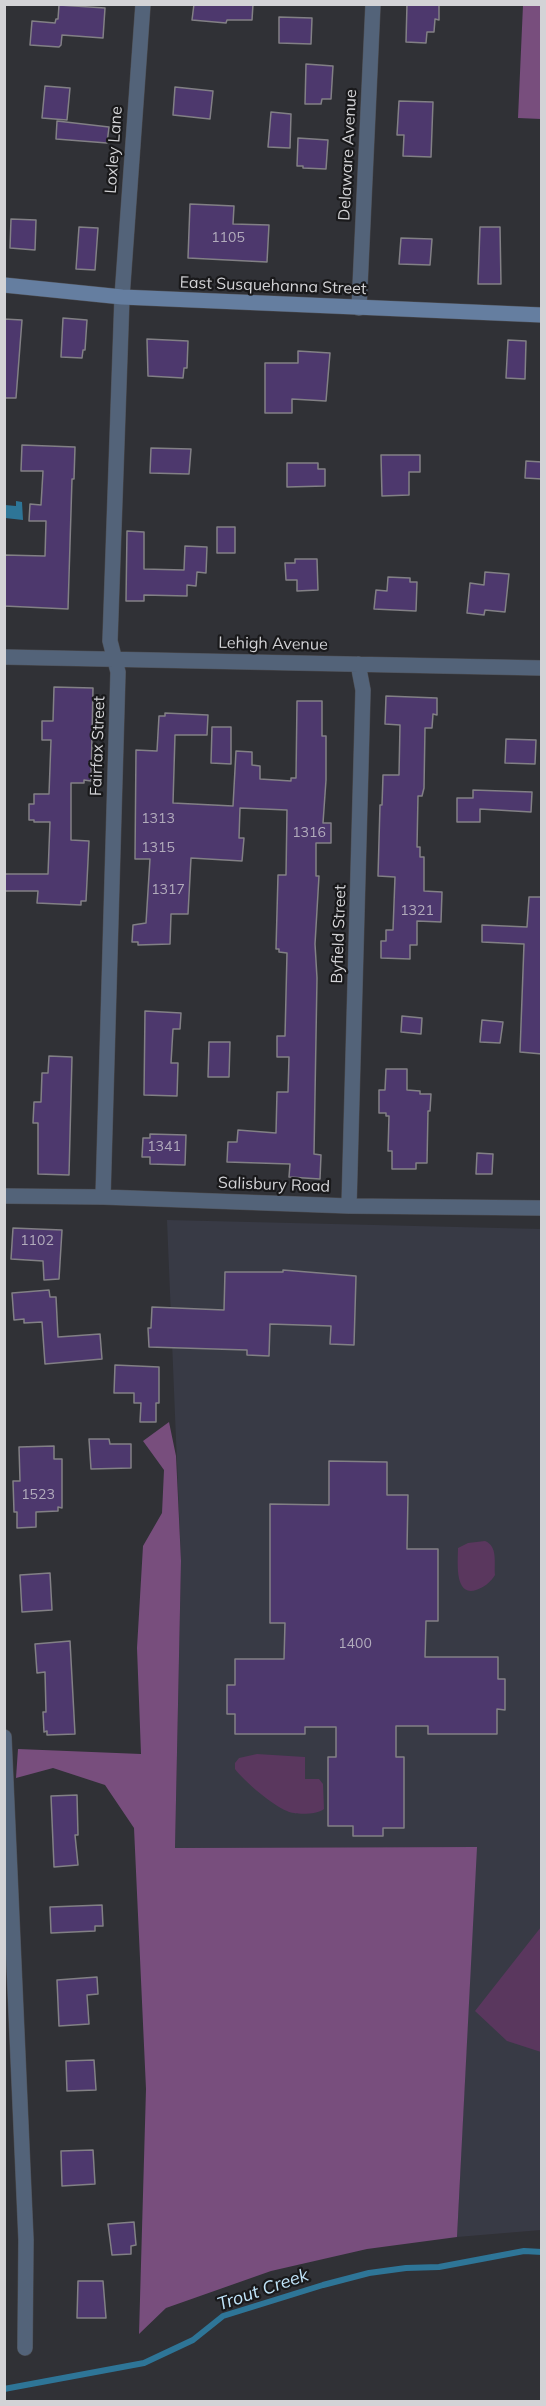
<!DOCTYPE html>
<html>
<head>
<meta charset="utf-8">
<style>
  body { margin:0 }
  #map { position:relative; width:546px; height:2406px; overflow:hidden; background:#303136; font-family:Mulish,sans-serif }
  canvas { display:block }
  .frame { position:absolute; inset:0; border:6px solid #d3d3d6; pointer-events:none }
</style>
</head>
<body>
<div id="map">
<canvas width="546" height="2406"></canvas>
<div class="frame"></div>
</div>
<script>
const g = document.querySelector('canvas').getContext('2d');
g.lineJoin = 'round';
function fill(path, color) {
  g.fillStyle = color;
  g.fill(path, 'evenodd');
}
function strokePath(path, color, width, dash) {
  g.strokeStyle = color;
  g.lineWidth = width;
  g.lineCap = dash ? 'butt' : 'round';
  g.setLineDash(dash || []);
  g.stroke(path);
}
function drawText(font, color, halo, rows, align = 'center') {
  g.font = font + ' Mulish,sans-serif';
  g.lineWidth = 4.5;
  g.setLineDash([]);
  g.textBaseline = 'middle';
  g.strokeStyle = halo;
  g.fillStyle = color;
  for (const [text, x, y, turn = 0] of rows) {
    g.save();
    g.translate(x, y);
    g.rotate((+turn || 0) * Math.PI / 180);
    g.textAlign = isNaN(turn) ? turn : align;
    if (halo) g.strokeText(text, 0, 0);
    g.fillText(text, 0, 0);
    g.restore();
  }
}
fill(new Path2D(`
  M167,1220L541,1229V2230L457,2237L476,1847L175,1848L181,1561Z`), '#383a45');
fill(new Path2D(`
  M485,1541C498,1546 494,1563 495,1575C491,1582 483,1588 476,1590C454,1597 458,1561 458,1548L468,1543Z
  M257,1754L305,1757V1779H319L323,1784L324,1809C316,1815 295,1815 287,1811C272,1805 244,1781 235,1769V1763L239,1758Z
  M541,1927V2052L507,2041L475,2011Z`), '#5a375e');
fill(new Path2D(`
  M523,5H541V119L518,118Z
  M169,1422L176,1456L181,1561L175,1848L477,1847L457,2237L367,2249L271,2271L166,2308L139,2334L146,2089L134,1828L105,1785L53,1768L16,1778L18,1749L141,1754L137,1648L143,1546L162,1513L164,1470L143,1441Z`), '#784e7d');
fill(new Path2D(`
  M16,501L22,502L23,520L5,518V505L16,506Z`), '#2e7597');
strokePath(new Path2D(`
  M4,2389L144,2363L193,2340L223,2316L323,2285L369,2273L406,2268L439,2267L524,2251L542,2252`), '#2e7597', 6);
const building = new Path2D(`
  M194,4H253L252,20H227L226,23L192,20Z
  M407,4H439V20L435,19L434,32H427L426,43L406,42Z
  M59,5L105,8L103,38L62,35L61,45L59,47L30,45L32,21L55,23L56,19H58Z
  M279,17L312,18L311,44L279,43Z
  M306,64L333,66L331,99H322L321,104H305Z
  M45,86L70,88L67,120L42,118Z
  M175,87L213,91L210,119L173,115Z
  M399,101L433,102L431,157L403,156L404,135H397Z
  M271,112L291,114L290,148L268,147Z
  M57,121L109,127L107,143L56,139Z
  M298,138L328,140L326,169L303,168V166H297Z
  M190,204L234,206L233,224L269,225L267,262L188,258Z
  M11,219L36,220L35,250L10,248Z
  M79,227L98,228L95,270L76,269Z
  M480,227H500L501,284H478Z
  M401,238L432,239L430,265L399,264Z
  M63,318L87,320L85,350H83L82,358L61,357Z
  M4,319L22,320L16,398H4Z
  M147,339L188,341L187,368H184L183,378L148,376Z
  M508,340L526,341L525,379L506,378Z
  M298,351L330,353L326,401L292,399V413H265V363H298Z
  M22,445L75,447L74,479H72L68,609L4,606V555L45,556L46,521H29L30,504L41,505L43,471H21Z
  M151,448L191,449L189,474L150,473Z
  M381,455H420V472H409V495L382,496Z
  M526,461L542,462V479L525,478Z
  M287,463H318V469H325V486L287,487Z
  M217,527H235V553H217Z
  M127,531L144,532V569L184,570L185,546L207,547L206,573L197,572L196,586L187,585V596L144,595V601H126Z
  M295,559H317L318,590L297,591V580H286L285,563H295Z
  M485,572L509,574L505,612L485,610L484,615L467,613L470,583L484,585Z
  M388,577L410,578V582H417L416,611L374,609L376,590L387,591Z
  M54,687L93,688L91,781L84,780V783H71V840L89,841L86,901H81V905L37,903L38,891H4V874H48L50,822H34V820H29V804H34V794H49L51,740H42V721H53Z
  M386,696L437,698V715L433,714L432,728H425L424,788L422,796H418L417,847H420V857H424V891L442,892L441,922L417,921V945H410V959L381,958V941H386V930H393L395,877L378,876L380,805H382L383,775H399L400,725L385,724Z
  M297,701H322V736H326V780L323,823H331V843H316V876H319L315,944L317,978L314,1154L321,1155L320,1179L289,1177L290,1164L227,1162L228,1142H237L238,1130L276,1133L277,1092H288L289,1057H277V1036H285L287,953L279,952V949H276L278,875H286L287,810L240,808L239,838H244L242,861L191,858L188,914H171L170,944L138,945V942H132L133,925L146,923L150,859H135L136,750L157,751L159,716H165V713L208,715L207,735H175L173,803L233,806L236,751L252,752V765L260,766V779L291,781V778H296Z
  M212,727H231V764L211,763Z
  M506,739L536,740L535,764L505,763Z
  M473,790L532,792L531,812L480,809V822H457V798H473Z
  M529,897H542V1054L520,1052L524,944L482,942V925L527,927Z
  M145,1011L181,1013L180,1029H173L171,1063H178L177,1096L144,1095Z
  M402,1016L422,1018L421,1034L401,1032Z
  M482,1020L503,1022L500,1043L480,1042Z
  M209,1042H230L229,1077H208Z
  M49,1056L72,1057L69,1175L38,1174V1123H33L34,1102H41L42,1073H48Z
  M386,1069H407V1090L420,1091V1094H431L430,1111H428L427,1163H416V1169H392V1151H388L389,1116H386V1113H379V1090H385Z
  M150,1134L186,1135L185,1165L150,1164V1157H142L143,1138H150Z
  M477,1153L493,1154L492,1174H476Z
  M13,1228L62,1230L59,1279L44,1280L43,1261L11,1259Z
  M283,1270L356,1276L354,1345L330,1344L331,1326L270,1324L269,1356L247,1355V1350L149,1347L148,1328H151L152,1307L224,1310L225,1272H283Z
  M49,1290L50,1297H56L58,1337L100,1334L102,1359L45,1364L42,1322L24,1323V1319L14,1320L12,1293Z
  M115,1365L159,1367V1403H156V1422H140L141,1403H134V1393H114Z
  M89,1439H109L110,1444H131V1468L91,1469Z
  M54,1446V1459H62V1508L58,1507V1511L36,1512V1527L17,1528V1512H14L13,1481H20L19,1447Z
  M329,1461L387,1462V1495H408L407,1549H438V1621H426L425,1657H498V1679H505V1710L497,1709V1734H428V1726H396V1757H404V1828H383V1836H353V1826H328V1757H336V1727H305V1734H235V1714H227V1685H235V1659H284L285,1623H270V1504L329,1505Z
  M50,1573L52,1610L22,1612L20,1575Z
  M70,1641L75,1734L47,1735V1731L44,1732L43,1712H46L45,1672L37,1673L35,1644Z
  M77,1795L78,1835H75L78,1865L54,1867L51,1796Z
  M102,1905L103,1926H95V1931L51,1933L50,1907Z
  M97,1977L98,1994L87,1995L89,2024L59,2026L57,1980Z
  M94,2060L96,2090L67,2091L66,2061Z
  M93,2150L95,2184L62,2186L61,2151Z
  M134,2222L136,2245L131,2246V2254L112,2255L108,2224Z
  M78,2281H103L106,2318H77Z`);
fill(building, '#4d386d');
strokePath(building, '#828085', 1.5);
const street = new Path2D(`
  M359,308L373,4
  M4,657L542,668
  M4,1196L103,1197L349,1206L542,1208
  M103,1197L118,672L110,641L122,297L143,4
  M349,1206L363,690L358,664
  M4,1737L26,2240L25,2348`);
const secondary = new Path2D(`
  M4,285L122,297L542,315`);
strokePath(street, '#4d4e53', 16);
strokePath(secondary, '#4d4e53', 16);
strokePath(street, '#536379', 15);
strokePath(secondary, '#657ea0', 15);
drawText('14px', '#b2acbc', null, [
  ["1105",228,238],
  ["1313",158,819],
  ["1316",309,833],
  ["1315",158,848],
  ["1317",168,890],
  ["1321",417,911],
  ["1341",164,1147],
  ["1102",37,1241],
  ["1523",38,1495],
  ["1400",355,1644]
]);
drawText('16px', '#d3d3d6', '#19191b', [
  ["Loxley Lane",114,150,-86],
  ["Delaware Avenue",348,155,-87],
  ["East Susquehanna Street",273,286,2],
  ["Lehigh Avenue",273,644,1],
  ["Fairfax Street",98,746,-88],
  ["Byfield Street",339,934,-88],
  ["Salisbury Road",274,1185,2]
]);
drawText('italic 18px', '#c0e4f9', '#19191b', [
  ["Trout Creek",263,2290,-19]
]);
</script>
</body>
</html>
